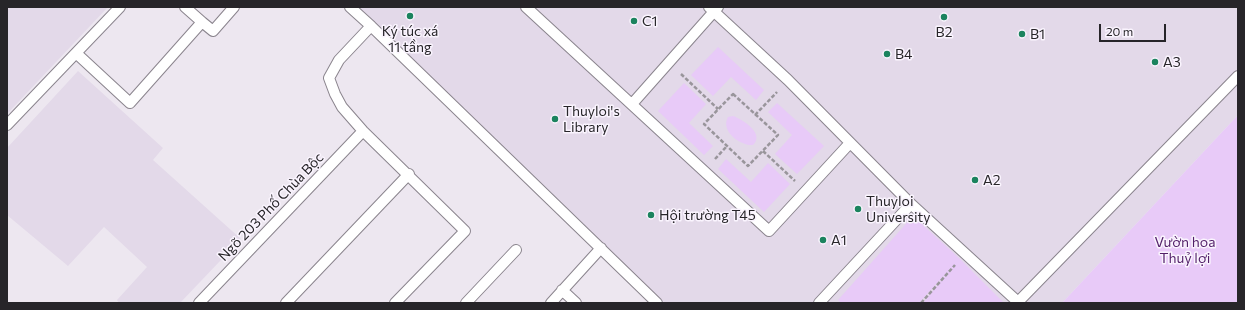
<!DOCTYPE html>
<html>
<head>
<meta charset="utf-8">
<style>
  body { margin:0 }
  #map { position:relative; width:1245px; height:310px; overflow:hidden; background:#ede7f0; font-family:Commissioner,sans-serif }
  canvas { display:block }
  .frame { position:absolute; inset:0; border:8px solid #272529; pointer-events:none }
  .scale { position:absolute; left:1099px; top:24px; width:67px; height:18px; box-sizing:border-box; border:2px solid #272529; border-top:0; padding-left:5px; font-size:12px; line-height:14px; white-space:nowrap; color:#272529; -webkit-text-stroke:3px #faf4fe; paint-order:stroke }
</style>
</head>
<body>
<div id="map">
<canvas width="1245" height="310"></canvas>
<div class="frame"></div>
<div class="scale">20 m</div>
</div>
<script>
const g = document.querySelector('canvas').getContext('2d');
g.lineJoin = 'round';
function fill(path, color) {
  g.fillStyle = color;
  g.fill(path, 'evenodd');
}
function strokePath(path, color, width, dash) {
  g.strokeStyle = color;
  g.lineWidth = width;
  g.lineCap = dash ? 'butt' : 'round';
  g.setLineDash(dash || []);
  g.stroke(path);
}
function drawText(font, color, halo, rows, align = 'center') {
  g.font = font + ' Commissioner,sans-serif';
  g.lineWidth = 3;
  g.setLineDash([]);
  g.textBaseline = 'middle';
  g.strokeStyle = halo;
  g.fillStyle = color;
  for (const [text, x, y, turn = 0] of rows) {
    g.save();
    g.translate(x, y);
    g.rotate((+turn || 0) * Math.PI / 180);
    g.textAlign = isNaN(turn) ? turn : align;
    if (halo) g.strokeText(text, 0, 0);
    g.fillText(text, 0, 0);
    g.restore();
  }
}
fill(new Path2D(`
  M7,7H108L7,114Z
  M352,7H1238V115L1062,303H665Z
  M78,71L163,148L153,160L241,239L180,303H119L117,300L147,267L104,227L68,266L7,215V148Z`), '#e3d9e9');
fill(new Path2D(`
  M718,47L764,90L756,100L731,77L713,96L691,75Z
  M684,83L706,104L689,123L713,146L704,155L658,111Z
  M777,103L824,146L797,174L775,154L792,135L768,112Z
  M1238,115V303H1062Z
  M733,116C744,120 765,134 753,145C740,146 720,131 728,117Z
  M726,159L751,182L768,163L790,184L764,212L718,169Z
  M913,216L960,259L1004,303H923L952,267L919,303H841L838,300Z`), '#e8caf8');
const lane = new Path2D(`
  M350,7L371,26L657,303
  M526,7L769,231L850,143
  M709,7L788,80L911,204L1018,302
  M202,22L213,31L234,7
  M371,26L339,60L329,78L335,94L342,107L363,131L465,231L395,303
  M76,53L130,103L202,22L185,7
  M632,104L718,7
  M7,125L120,7
  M562,290L576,303
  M199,303L363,131
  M286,303L409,174
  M466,303L516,250
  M551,303L601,248
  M819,303L911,204
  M1017,303L1238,76`);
strokePath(lane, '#8a848d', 12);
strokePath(new Path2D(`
  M681,74L718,109
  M733,94L778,135L748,166L704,124Z
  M755,115L777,92
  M763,151L795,181
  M715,159L727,146
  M921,303L955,265`), '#99959b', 2.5, [4, 2]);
strokePath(lane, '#fff', 10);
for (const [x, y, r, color] of [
  [410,16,4,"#1b835e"],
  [944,17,4,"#1b835e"],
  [634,21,4,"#1b835e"],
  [1022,34,4,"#1b835e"],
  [887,54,4,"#1b835e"],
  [1155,62,4,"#1b835e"],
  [555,119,4,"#1b835e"],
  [975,180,4,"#1b835e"],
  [858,209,4,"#1b835e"],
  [651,215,4,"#1b835e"],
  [823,240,4,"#1b835e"]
]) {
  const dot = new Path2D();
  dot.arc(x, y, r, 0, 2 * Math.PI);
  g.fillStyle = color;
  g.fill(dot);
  strokePath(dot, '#faf4fe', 1.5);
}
drawText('14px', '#272529', '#faf4fe', [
  ["C1",642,21],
  ["Ký túc xá",410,31,"center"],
  ["11 tầng",410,47,"center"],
  ["B2",944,32,"center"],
  ["B1",1030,34],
  ["B4",895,54],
  ["A3",1163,62],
  ["Thuyloi's",563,111],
  ["Library",563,127],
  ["A2",983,180],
  ["Thuyloi",866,201],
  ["University",866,217],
  ["Hội trường T45",659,215],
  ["A1",831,240]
], 'left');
drawText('14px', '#272529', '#faf4fe', [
  ["Ngõ 203 Phố Chùa Bộc",271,207,-46]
]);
drawText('14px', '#521f69', '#faf4fe', [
  ["Vườn hoa",1185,242],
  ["Thuỷ lợi",1185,258]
]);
</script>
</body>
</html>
